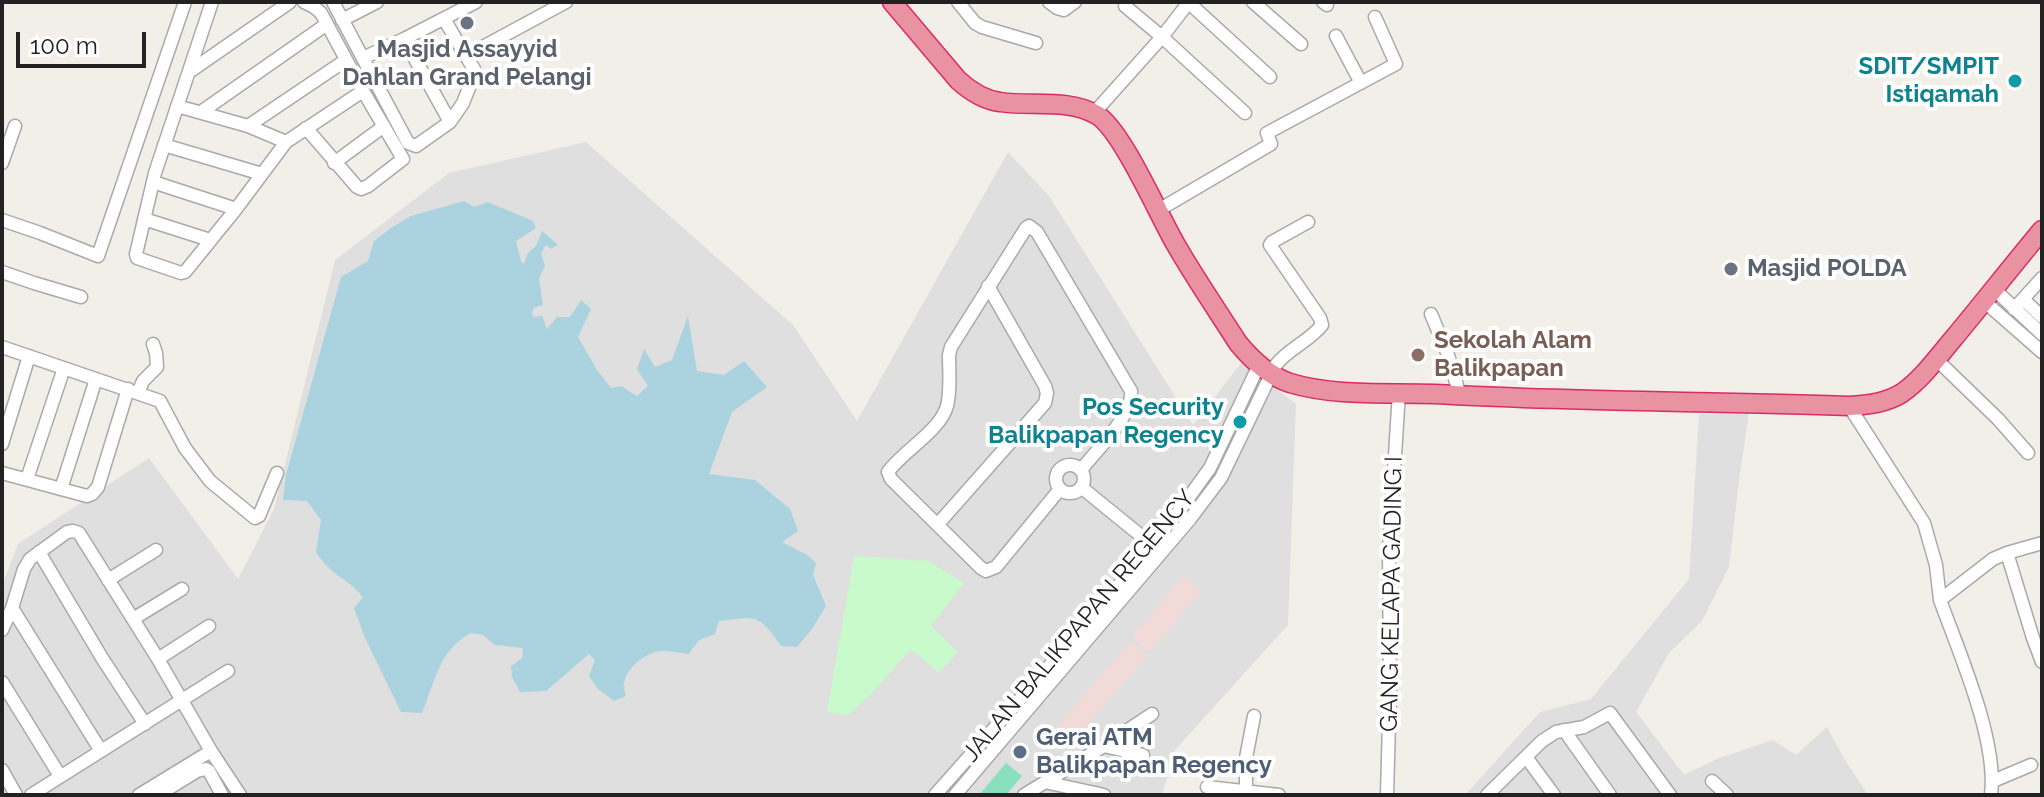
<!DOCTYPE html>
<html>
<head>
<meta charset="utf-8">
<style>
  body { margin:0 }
  #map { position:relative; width:2044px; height:797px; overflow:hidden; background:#f2efe9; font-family:Raleway,sans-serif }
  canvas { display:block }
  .frame { position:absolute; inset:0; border:4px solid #222; pointer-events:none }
  .scale { position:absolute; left:16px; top:32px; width:130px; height:36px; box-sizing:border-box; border:4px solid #222; border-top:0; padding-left:10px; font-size:24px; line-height:28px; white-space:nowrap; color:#222; -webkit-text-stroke:6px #fff; paint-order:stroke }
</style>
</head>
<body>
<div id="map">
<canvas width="2044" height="797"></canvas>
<div class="frame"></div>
<div class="scale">100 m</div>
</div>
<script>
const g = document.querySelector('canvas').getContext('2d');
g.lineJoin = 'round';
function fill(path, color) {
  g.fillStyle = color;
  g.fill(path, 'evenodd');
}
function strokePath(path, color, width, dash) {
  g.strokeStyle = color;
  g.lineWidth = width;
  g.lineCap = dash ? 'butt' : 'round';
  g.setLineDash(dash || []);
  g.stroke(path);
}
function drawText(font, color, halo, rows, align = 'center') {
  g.font = font + ' Raleway,sans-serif';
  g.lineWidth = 8;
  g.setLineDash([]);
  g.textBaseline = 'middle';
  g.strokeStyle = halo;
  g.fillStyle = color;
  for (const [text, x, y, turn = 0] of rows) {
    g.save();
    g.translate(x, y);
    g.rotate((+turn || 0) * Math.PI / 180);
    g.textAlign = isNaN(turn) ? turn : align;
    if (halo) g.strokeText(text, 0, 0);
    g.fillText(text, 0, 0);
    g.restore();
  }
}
fill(new Path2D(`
  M586,142L793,325L857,421L1008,152L1049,196L1193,425L1242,362L1296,404L1288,625L1175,750L1162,795H2V586L18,544L149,458L238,579L274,509L335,260L449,173Z
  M1749,413L1739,480L1729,567L1702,621L1669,653L1636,712L1684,775L1717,759L1773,740L1796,755L1827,727L1845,760L1868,795H1465L1540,712L1591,699L1689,579L1699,414Z`), '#e0dfdf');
fill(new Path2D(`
  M1183,576L1201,591L1150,652L1132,637Z
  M1131,641L1148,655L1073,741L1057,726Z`), '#f2dad9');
fill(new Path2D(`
  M854,556L928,561L964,583L931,626L958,652L939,673L911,649L870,695L848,715L827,712Z`), '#c8facc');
fill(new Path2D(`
  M1006,763L1022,776L1006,795H979Z`), '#88e0be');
fill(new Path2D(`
  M464,201L474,207L488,202L533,221L536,228L516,241L521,261L524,264L528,253L536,246L542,231L558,245L551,249L546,245L541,253L545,266L539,278L543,305L534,308L532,312L533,317L542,316L547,329L557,317H570L581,300L591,309L578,337L597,370L611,388L621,386L637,396L648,386L637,369L644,349L655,367L672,360L688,316L697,371L724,375L744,361L767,387L732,412L709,474L755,480L790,509L798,531L782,542L807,555L816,563L813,575L826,606L812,629L797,647L781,646C758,613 757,617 719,621L715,634L699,640L689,654C680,653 671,651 663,651C647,651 627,667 624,683C623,686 625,693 626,696L614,701L598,689L589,676L595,660L589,654L546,691L520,692L512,677L511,666L522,658L523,648L495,645L483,635L471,633C439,650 435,682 422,713L401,712L365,638L354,608L363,597C348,578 331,576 316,552L321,520L307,501L283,500L286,475L341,277L368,261L374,241L391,228L411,216Z`), '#aad3df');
const minor = new Path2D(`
  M212,2L155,173L136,254L137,258L181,273L185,272L236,209L286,142
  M304,2L314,7L321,13L363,91L403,159L368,186L361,189L357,187L306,128
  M333,2L408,143L416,146L450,122L463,103L474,75V69L466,56L566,2
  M958,2L975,23L982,27L1036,43
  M1049,2L1057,8L1064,10L1075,2
  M1188,2L1270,77
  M1253,2L1301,44
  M1323,2L1327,5
  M1125,6L1162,37L1245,113
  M444,19L466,56
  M342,20L377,2
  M1336,36L1361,83
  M404,39L450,122
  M363,58L404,39L476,2
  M189,72L290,2
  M177,106L248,126L286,142L363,91
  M201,112L327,24
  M1094,113L1162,37L1189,2
  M248,126L346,60
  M164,145L262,174
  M2,163L15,126
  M334,163L384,126
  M153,182L236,209
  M1157,211L1271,144L1267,133L1396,64L1375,17
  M144,219L210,240
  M2,220L40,233L98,256L185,2
  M2,272L34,283L81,297
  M1994,289L2042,334
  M2023,299L2042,317
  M1985,302L2042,352
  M2014,309L2042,278
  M1431,314L1448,355L1460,396
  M2,347L160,401L185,448L210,481L255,518L259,516L277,473
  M1936,359L1998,419L2028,453
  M138,393L143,381L157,367L156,353L153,344
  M1849,406L1924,523L1936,565L1940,600
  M2,444L29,356
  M1056 479a14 14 0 1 1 28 0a14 14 0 1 1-28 0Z
  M2,473L87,496L92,494L98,487L128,389
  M27,479L64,368
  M1081,487L1151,544
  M61,489L96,379
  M1060,489L996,567L986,571L981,568L891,479L888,472C903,451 940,431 947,406C951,390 949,371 949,355L951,347L1026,228L1029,226L1037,232L1131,391C1134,414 1095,452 1081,470
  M938,524L1045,403L1047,393L1045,386L988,286
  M39,552L102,658L145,724
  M2007,553L2042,543
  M108,580L156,550
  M12,608L101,751
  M133,619L182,589
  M2,630L12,608L24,569L30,559L67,532L73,531L79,533L158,659L211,751L240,795
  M158,659L209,626
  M2,682L60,776
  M1564,730L1610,795
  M1104,746L1143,755
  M1526,757L1554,795
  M2,770L16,795
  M1712,781L1727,795
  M1993,781L2031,765
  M1045,782L1104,795
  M1207,787L1279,795
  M1246,791V758L1254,716
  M31,795L228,671
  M139,795L211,751
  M158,795L197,771L206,769L209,771L222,795
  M935,795L1092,618L1179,511L1210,468L1259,365
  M955,795L1190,519L1221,478L1275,366C1287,349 1310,341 1322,325L1320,318L1270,245L1272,242L1308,222
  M1024,795L1104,746L1152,714
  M1387,795L1390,687L1389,550L1399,392
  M1487,795L1542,741L1556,732L1584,727L1610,713L1670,795
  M1991,795C1998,741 1959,652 1940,600L1993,559L2007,553L2033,638L2042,662`);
const highway = new Path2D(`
  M892,2L958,80C970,91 984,100 1000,102C1031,107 1068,98 1097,115C1122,130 1159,216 1176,245C1195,278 1217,310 1238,343C1252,360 1269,376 1290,383C1337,397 1388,392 1435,394C1573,402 1711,401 1849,406C1868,405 1886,403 1902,393C1922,379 1937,358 1953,339C1983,303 2012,266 2042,230`);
strokePath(minor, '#a9a9a9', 15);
strokePath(highway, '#dc2a67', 21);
strokePath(minor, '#fff', 12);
strokePath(highway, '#e892a2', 18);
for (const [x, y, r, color] of [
  [467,23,8,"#6b7280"],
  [2015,81,8,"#0f9aa8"],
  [1731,269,8,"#6b7280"],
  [1418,355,8,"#8d6e63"],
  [1240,422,8,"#0f9aa8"],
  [1020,752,8,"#5c6f8a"]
]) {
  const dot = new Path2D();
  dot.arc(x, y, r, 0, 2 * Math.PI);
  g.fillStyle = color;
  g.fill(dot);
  strokePath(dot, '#fff', 3);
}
drawText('bold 24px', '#5b616d', '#fff', [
  ["Masjid Assayyid",467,50],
  ["Dahlan Grand Pelangi",467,78],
  ["Masjid POLDA",1747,269,"left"]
]);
drawText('bold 24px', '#0d838f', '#fff', [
  ["SDIT/SMPIT",1999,67],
  ["Istiqamah",1999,95],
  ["Pos Security",1224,408],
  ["Balikpapan Regency",1224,436]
], 'right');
drawText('bold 24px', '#785e54', '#fff', [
  ["Sekolah Alam",1434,341],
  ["Balikpapan",1434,369]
], 'left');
drawText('24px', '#222', '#fff', [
  ["GANG KELAPA GADING I",1392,594,-89],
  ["JALAN BALIKPAPAN REGENCY",1079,626,-50]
]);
drawText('bold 24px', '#4e5e75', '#fff', [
  ["Gerai ATM",1036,738],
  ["Balikpapan Regency",1036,766]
], 'left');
</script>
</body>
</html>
